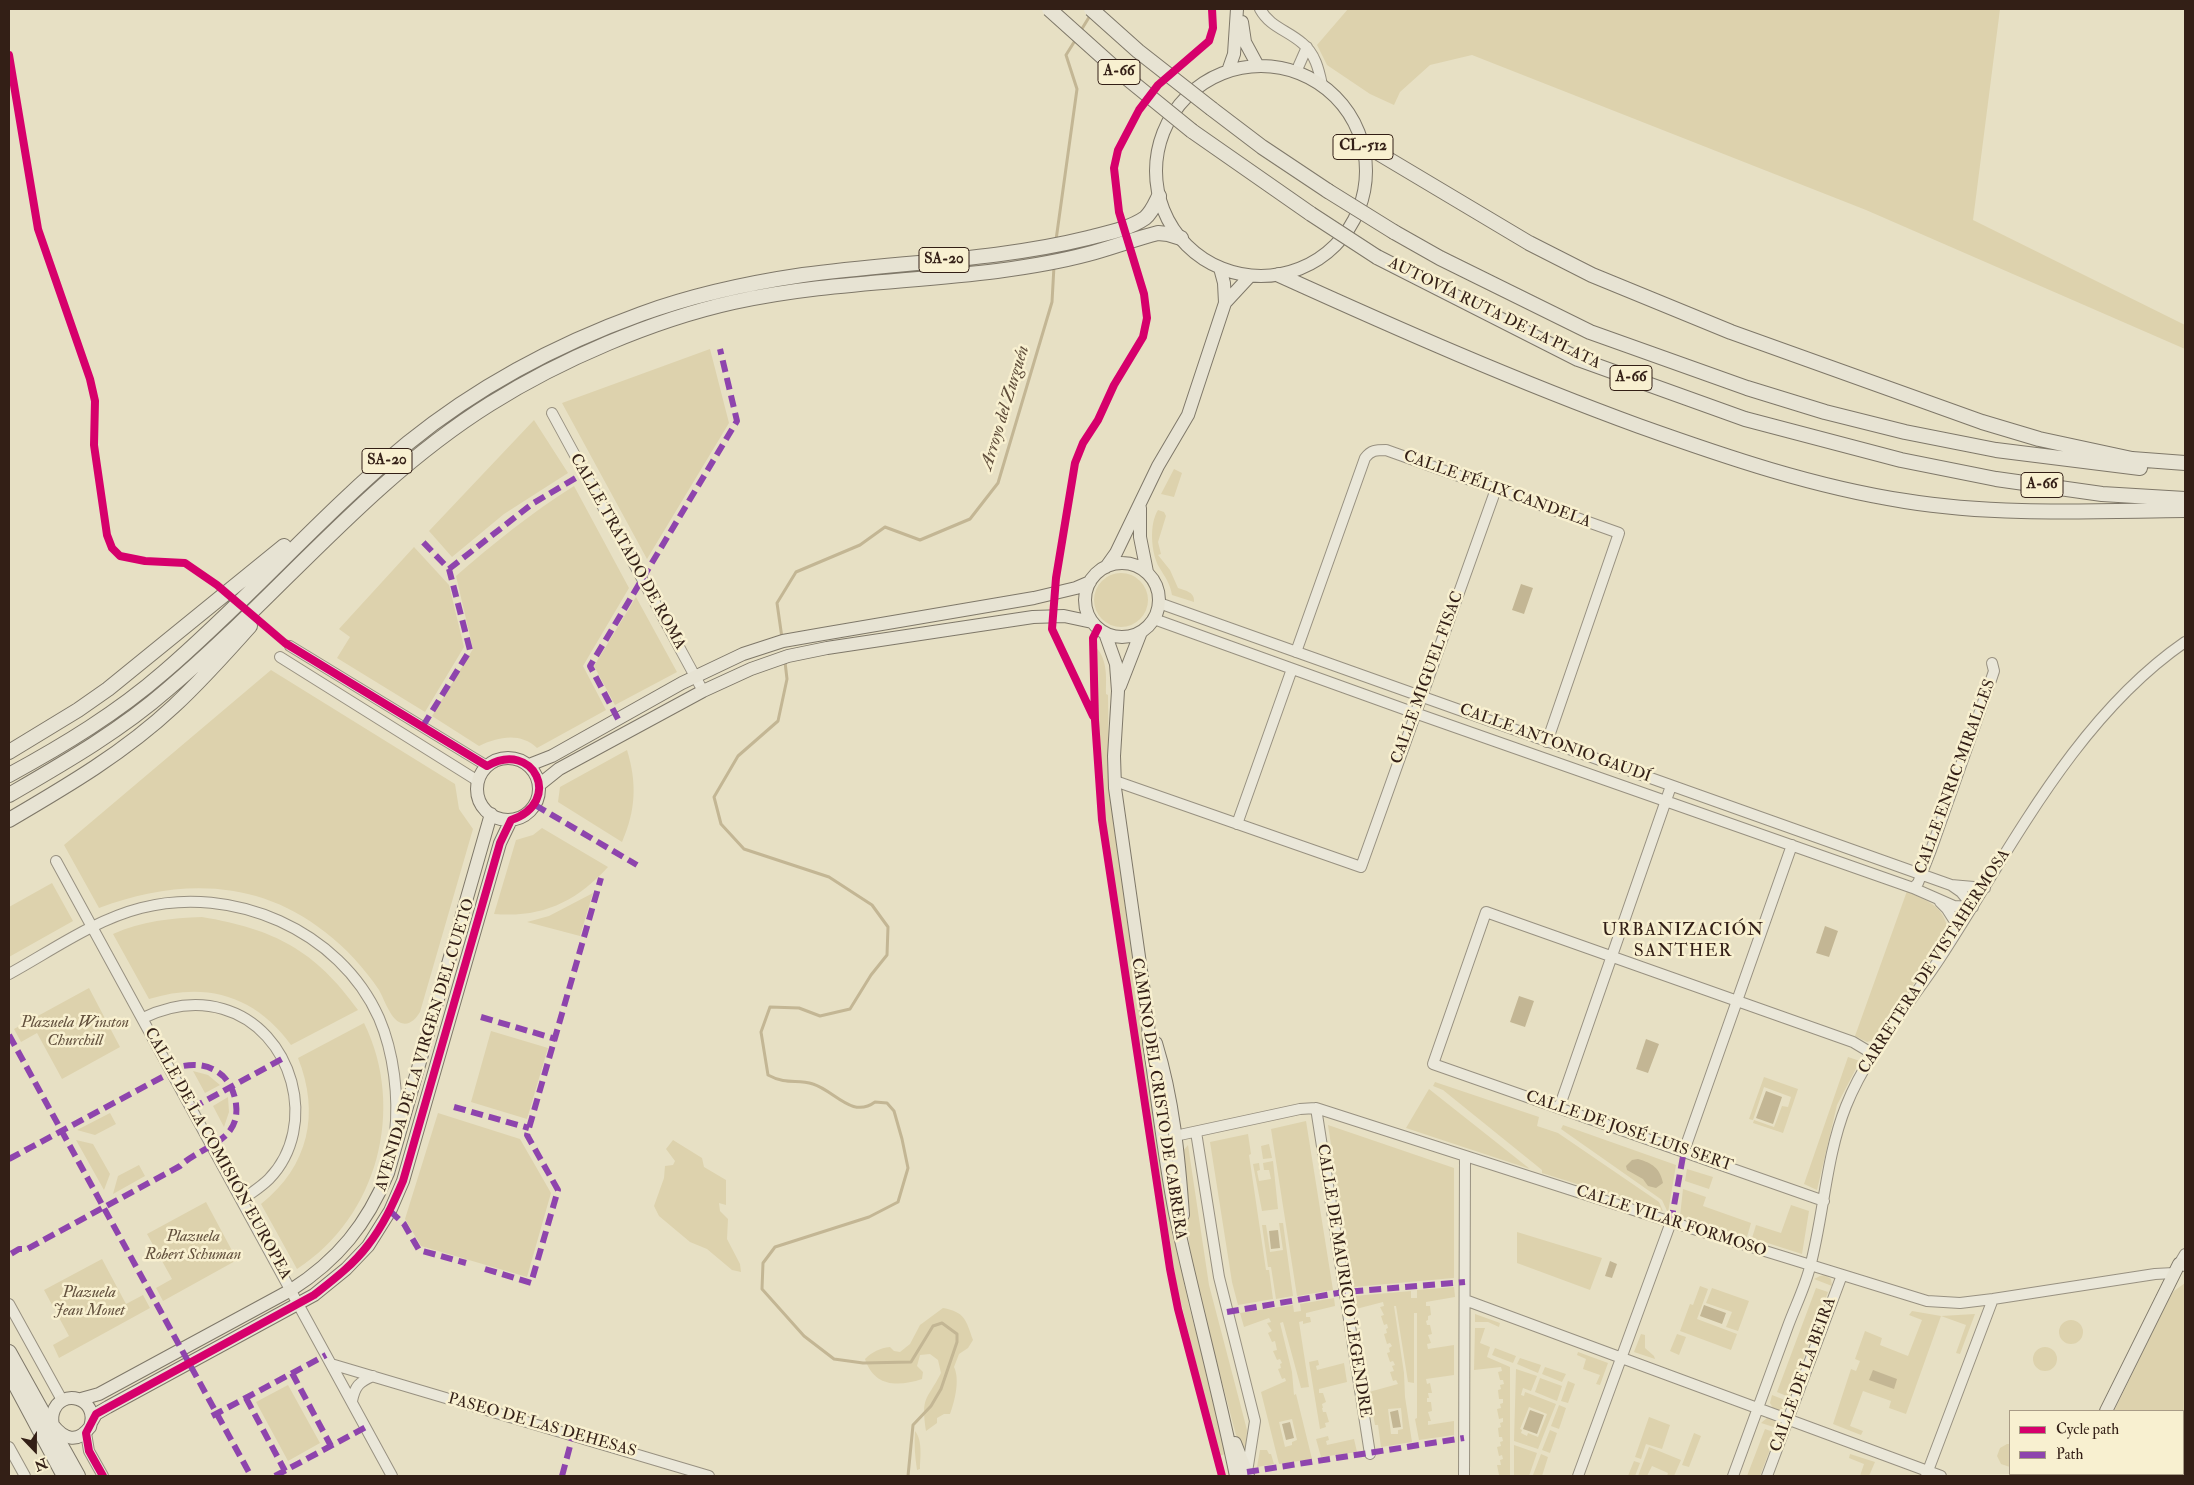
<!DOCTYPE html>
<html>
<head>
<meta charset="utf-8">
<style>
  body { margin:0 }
  #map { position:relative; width:2194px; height:1485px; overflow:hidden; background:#e7e0c4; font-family:"IM FELL Double Pica",serif }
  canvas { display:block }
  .frame { position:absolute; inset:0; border:10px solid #331f16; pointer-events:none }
  .legend { position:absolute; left:2009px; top:1410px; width:175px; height:65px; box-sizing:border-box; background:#f8f0d0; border:1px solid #a99c86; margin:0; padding:6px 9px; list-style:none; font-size:15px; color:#331f16 }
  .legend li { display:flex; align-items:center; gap:10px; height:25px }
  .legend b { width:25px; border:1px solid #a99c86 }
  .north { position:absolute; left:10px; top:1425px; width:50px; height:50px; -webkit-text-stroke:4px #f8f0d0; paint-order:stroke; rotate:158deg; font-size:14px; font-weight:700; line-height:20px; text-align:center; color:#331f16 }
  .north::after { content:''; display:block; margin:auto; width:18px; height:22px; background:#331f16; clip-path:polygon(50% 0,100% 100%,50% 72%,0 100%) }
</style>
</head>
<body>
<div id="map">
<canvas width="2194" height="1485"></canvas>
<div class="frame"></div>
<ul class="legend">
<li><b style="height:6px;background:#d6006c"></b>Cycle path</li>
<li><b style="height:6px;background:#8e44ad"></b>Path</li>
</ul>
<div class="north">N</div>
</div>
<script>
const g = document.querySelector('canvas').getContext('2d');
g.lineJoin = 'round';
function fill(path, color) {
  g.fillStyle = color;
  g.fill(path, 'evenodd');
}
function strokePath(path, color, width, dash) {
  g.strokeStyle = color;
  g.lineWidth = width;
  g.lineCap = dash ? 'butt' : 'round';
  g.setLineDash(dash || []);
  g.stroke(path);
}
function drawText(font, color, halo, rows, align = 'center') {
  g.font = font + ' "IM FELL Double Pica",serif';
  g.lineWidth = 5;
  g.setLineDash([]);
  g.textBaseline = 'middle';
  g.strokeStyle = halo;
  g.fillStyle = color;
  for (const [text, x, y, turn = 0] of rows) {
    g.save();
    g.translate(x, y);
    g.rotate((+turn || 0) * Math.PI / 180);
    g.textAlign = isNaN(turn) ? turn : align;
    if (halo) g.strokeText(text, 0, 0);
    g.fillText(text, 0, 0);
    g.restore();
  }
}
fill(new Path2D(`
  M1348,9H2000L1973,220L2185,325V349L1866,210L1472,55L1430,65L1400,92L1394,105L1370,94L1327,65L1317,45Z
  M710,349L729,423L647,559L562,403Z
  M534,420L568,473L504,514L452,557L429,531Z
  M1174,469L1182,473L1174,497L1161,494Z
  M574,486L629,588L583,666L606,710L537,748C520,732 498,737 479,746L432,716L473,649L456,576C494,543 531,513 574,486Z
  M1158,510L1164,512L1166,516L1158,542L1161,554L1158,555L1170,570L1178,588C1186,591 1195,592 1194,602L1172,595C1170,583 1165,577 1159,567C1151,553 1149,524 1158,510Z
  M414,547L449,585L464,647L425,712L337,658L350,637L339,629Z
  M1094 600a27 27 0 1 1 54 0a27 27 0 1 1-54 0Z
  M636,597L677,672L615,705L594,666Z
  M1096,647C1108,661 1106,677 1106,694L1108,695L1109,793L1174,1234L1189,1306L1228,1453L1219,1456L1176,1282L1102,807Z
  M271,670L455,784L459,809L473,829L420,1012C415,1020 408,1027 399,1022C390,1017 384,999 379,990C364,968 346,948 325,932C257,878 176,879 99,908L64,845Z
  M627,750C637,783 636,810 622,842L558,802L560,787Z
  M542,828L608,867C576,902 542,918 494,914L516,840L533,835Z
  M52,883L73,921L9,957V907Z
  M1907,891C1928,902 1942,904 1948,929L1944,941L1874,1040L1867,1042L1855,1036Z
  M593,893L580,936L527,922L549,916Z
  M202,917C274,929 315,950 358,1010L291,1045C256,996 206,981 149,999L113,934C142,921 171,918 202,917Z
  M89,988L120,1047L62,1079L37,1033L21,1042L14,1029Z
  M364,1023C406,1108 378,1217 297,1269L261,1204C309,1166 320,1113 298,1058Z
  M491,1031L548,1048L527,1119L471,1102Z
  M1848,1057L1860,1061L1837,1105L1817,1190L1804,1184Z
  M193,1071L208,1075L220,1085L205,1093Z
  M1764,1077L1798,1089L1783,1133L1753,1123L1754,1120L1774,1127L1782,1106L1788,1107L1791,1097L1764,1087L1753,1120L1749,1119Z
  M1435,1082L1539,1117L1537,1126L1558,1133L1659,1202L1663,1211L1542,1173V1170L1443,1090L1433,1086Z
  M1429,1089L1530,1169L1406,1128Z
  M228,1097L229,1112L224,1127L213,1106Z
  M110,1113L116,1124L95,1135L77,1130Z
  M438,1113L520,1139L551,1193L527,1277L421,1246L405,1219Z
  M1306,1121L1333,1290L1297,1296L1271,1129Z
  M1328,1125L1454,1168V1278L1353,1287Z
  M1563,1125L1676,1165L1668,1213L1662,1200L1561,1129Z
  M1248,1134L1251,1154L1249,1155L1266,1270H1269L1273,1299L1238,1305L1232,1282L1210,1142Z
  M76,1140L93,1144L110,1174L104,1190Z
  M673,1140L702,1158L704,1167L726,1180V1205L719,1203L720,1211L728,1219L727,1239L740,1264L741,1272L732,1270L707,1249L690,1242L659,1216L654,1206L664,1178L665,1166L673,1165L675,1161L666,1149Z
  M1269,1144L1272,1158L1263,1159L1261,1146Z
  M1188,1145L1209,1285L1247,1430L1246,1447L1242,1449L1236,1435L1196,1284L1189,1243L1182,1152Z
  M1273,1161L1278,1209L1262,1211L1253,1164L1259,1163L1260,1170L1257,1171L1259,1181L1271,1179L1269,1170H1264L1263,1163Z
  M139,1165L145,1176L113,1194L118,1176Z
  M1687,1169L1713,1177L1709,1189L1685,1181Z
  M1683,1189L1706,1197L1703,1206L1751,1223L1747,1237L1680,1216Z
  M206,1202L237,1260L163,1301L156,1288L172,1279L147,1234Z
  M1791,1205L1809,1211L1802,1254L1752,1238L1756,1225L1781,1233Z
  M1279,1223H1283L1293,1296L1276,1299L1271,1267H1268L1262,1225H1266L1270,1252L1283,1250Z
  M1517,1232L1602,1258L1590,1290L1517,1263Z
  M102,1259L126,1304L143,1295L150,1308L59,1358L53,1345L69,1336L44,1290Z
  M1825,1275L1831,1279L1832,1286L1814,1279L1820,1276Z
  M2185,1283V1411L2183,1416V1411H2114L2169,1298L2174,1291Z
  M1700,1286L1708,1289L1697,1319L1737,1334L1731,1350L1680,1331L1690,1304L1693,1305Z
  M1454,1287L1455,1297L1426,1302V1306H1430L1431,1315L1428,1316V1320L1426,1321L1427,1325H1430L1432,1334L1428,1335L1431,1343L1427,1344L1428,1349L1454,1345V1375L1426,1379L1427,1384L1430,1383L1432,1393H1428L1429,1398H1427V1402H1431L1432,1411L1428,1412L1431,1421H1428V1425L1454,1421V1435L1419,1440L1415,1419L1417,1418V1313H1414V1383L1408,1382L1396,1306H1394L1404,1373L1405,1397L1412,1442L1381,1447L1378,1425H1375L1369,1392L1398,1384L1396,1380L1393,1381L1390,1372L1394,1371L1392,1366L1395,1365L1393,1361L1390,1362L1387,1353L1390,1352L1389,1348L1392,1346L1390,1343L1387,1344L1384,1334L1387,1333L1386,1329L1388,1328L1387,1324L1384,1325L1381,1316L1384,1315L1380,1307L1384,1306L1383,1302L1356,1309L1354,1296L1411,1291V1298H1417V1290ZM1401,1408L1403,1429L1398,1430V1434H1391L1388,1409Z
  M1712,1288L1749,1301L1738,1331L1726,1327L1732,1312L1706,1303Z
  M1816,1288L1828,1292L1789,1397L1777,1392Z
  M1334,1298L1335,1306L1306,1313V1317H1310L1311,1322L1303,1324V1321L1299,1322L1309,1387L1301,1388L1283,1322L1280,1323L1292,1372L1294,1395L1296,1394L1312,1459L1279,1464L1261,1392L1286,1381L1285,1378L1282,1379L1278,1369L1281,1368L1280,1364L1282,1363L1280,1359L1277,1360L1273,1351L1277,1350L1275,1341L1272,1342L1268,1333L1272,1331L1267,1323L1271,1322L1269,1318L1244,1327L1240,1313L1293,1305L1294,1312L1301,1311L1300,1304ZM1292,1419L1297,1440L1292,1442V1445L1285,1447L1279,1422Z
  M943,1308C965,1312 966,1320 973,1340L968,1348L959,1354L954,1367C960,1379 955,1401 950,1414H944L937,1418V1423L926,1431C921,1396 926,1402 941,1373L938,1360L930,1354L920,1355L917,1366L923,1372L922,1379C898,1387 874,1387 865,1359C872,1352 880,1348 890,1347L894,1351L900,1352L910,1344L920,1325Z
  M1912,1311L1941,1316L1975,1314L1960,1354L1956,1353L1966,1325L1941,1316L1906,1414L1889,1408L1891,1401L1863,1391L1850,1426L1863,1431L1861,1435L1833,1424L1851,1369L1856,1371L1860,1361L1855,1359L1865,1331L1882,1338L1880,1345L1908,1356L1922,1320L1909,1315Z
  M1475,1314L1500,1323L1499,1327L1488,1322H1475Z
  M2059 1332a12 12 0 1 1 24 0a12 12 0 1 1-24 0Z
  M1475,1328H1485L1480,1343L1490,1347L1487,1357L1510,1367V1476L1499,1475L1497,1465H1501L1500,1460L1503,1459L1502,1455L1499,1456L1497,1447L1501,1446L1500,1442L1503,1441L1502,1437H1499L1498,1428L1501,1427L1500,1423L1503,1422V1418L1499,1419L1497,1409L1501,1408L1500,1404L1503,1403V1399H1499L1498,1390L1501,1389L1500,1385L1504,1384L1503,1380H1500L1498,1372L1502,1371L1501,1367L1474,1370Z
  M1641,1334L1645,1335V1348L1654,1356L1655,1359L1634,1352Z
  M1677,1334L1686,1337L1679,1355L1670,1351Z
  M2033 1359a12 12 0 1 1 24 0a12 12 0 1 1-24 0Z
  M1495,1348L1516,1356L1513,1363L1492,1355Z
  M1578,1352L1608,1363L1600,1385L1596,1384L1600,1375L1583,1369L1586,1359L1577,1355Z
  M1520,1358L1541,1365L1538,1373L1517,1364Z
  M1318,1360L1319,1365L1316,1366L1317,1370L1344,1363L1347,1382L1319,1389V1393H1323L1326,1402L1322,1404L1323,1408H1322L1323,1412H1326L1329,1422L1325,1423L1326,1427L1320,1429L1309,1362Z
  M1545,1367L1566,1374L1562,1382L1542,1374Z
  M1516,1369L1537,1376L1531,1391L1523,1388L1521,1395L1524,1396L1525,1392L1556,1404L1538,1449L1514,1441ZM1529,1407L1547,1414L1538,1437L1528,1433L1527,1436L1521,1433L1522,1430L1520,1429Z
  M1540,1378L1562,1386L1557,1401L1535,1392Z
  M1568,1381L1575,1384L1568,1403L1561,1401Z
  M288,1385L320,1443L288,1461L256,1402Z
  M1772,1395L1790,1402L1787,1407L1780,1410L1773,1408L1770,1403Z
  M1559,1405L1566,1408L1559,1429L1551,1426Z
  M1649,1417L1670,1425L1662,1449L1646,1444L1641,1459L1635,1457Z
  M1768,1417L1778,1421L1780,1429L1761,1423Z
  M1765,1429L1776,1433L1760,1476H1747Z
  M1550,1430L1557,1433L1550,1453L1542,1450Z
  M915,1431C923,1441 920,1458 920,1469L917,1470C915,1457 914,1445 915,1431Z
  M1694,1433L1701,1436L1689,1467L1682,1465Z
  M1328,1436L1329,1440L1326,1441L1327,1445L1354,1439L1357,1452L1321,1457L1316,1439Z
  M2007,1444H2010V1467L2001,1464L1997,1456L2000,1448Z
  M1514,1445L1537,1453L1529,1476H1514Z
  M1649,1447L1681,1460L1674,1476H1667L1668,1473L1652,1466L1647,1476H1638Z
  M1260,1450H1267L1269,1454H1271L1274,1464L1257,1467Z
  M1541,1454L1548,1457L1542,1476L1533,1475Z
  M1850,1454L1875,1462L1869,1476H1860L1864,1464L1849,1458Z
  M1634,1461L1640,1463L1635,1476H1628Z
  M2084,1474H2155L2154,1476H2083Z`), '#ddd2ad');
fill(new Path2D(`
  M1521,584L1533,588L1524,614L1512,610Z
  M1825,926L1838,931L1829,957L1816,953Z
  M1519,996L1534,1001L1525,1027L1510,1022Z
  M1646,1039L1659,1044L1648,1073L1636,1069Z
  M1766,1091L1782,1097L1773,1124L1756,1118Z
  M1638,1159C1652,1163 1660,1168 1663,1183L1656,1188L1648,1186L1643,1179L1627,1170L1626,1166L1632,1160Z
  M1278,1230L1280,1248L1271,1249L1269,1231Z
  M1610,1261L1617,1264L1612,1278L1605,1276Z
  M1704,1305L1726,1313L1722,1324L1700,1316Z
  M1873,1370L1897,1379L1894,1389L1869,1380Z
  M1398,1410L1401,1427L1393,1428L1390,1412Z
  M1530,1410L1544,1415L1537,1434L1523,1429Z
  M1290,1422L1294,1438L1286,1440L1282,1424Z`), '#c3b694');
strokePath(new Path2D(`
  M1080,32L1091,14
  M1056,240L1077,89L1066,55L1076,39
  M782,638L777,603L796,572L860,545L885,527L920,540L970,519L998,483L1052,302L1054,266
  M785,662L787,679L778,721L738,756L714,797L721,824L744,849L829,877L872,905L888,927L887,955L871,975L850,1009L820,1016L799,1008L770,1007L761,1032L768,1075C788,1086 797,1078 813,1084C835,1091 852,1119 875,1102L887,1103L894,1111L902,1139L908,1168L898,1202L869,1217L775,1247L763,1263L762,1289L804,1336L834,1359L863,1363L911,1362L933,1326L942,1323L957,1334V1342L941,1389L931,1406L913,1425L908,1476`), '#c3b694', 3);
const minor = new Path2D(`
  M1260,9C1270,27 1287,30 1302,43C1315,53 1319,70 1322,85
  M1296,72L1307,47
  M552,413L703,691
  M1159,603L1951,885L1985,888
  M1154,619L1415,713L1913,888L1954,906L1973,907L1961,892L1951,885
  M290,646L487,766
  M1296,652L1365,458C1371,450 1376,450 1386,450L1619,533L1547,742
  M280,657L478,781
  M1115,781L1361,867L1496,489
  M1237,824L1292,669
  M56,861L392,1476
  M1913,888L1918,883L1931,850L1991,680L1994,671L1992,663
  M1940,902L1947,909L1959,928
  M9,974C51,951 94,920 141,908C232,884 340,930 379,1018C394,1053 399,1097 395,1134
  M143,1018C168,1006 196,1001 223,1009C293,1029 320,1126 269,1179C261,1187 251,1193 242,1200
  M1316,1108L1370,1454
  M1559,1108L1671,786
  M1196,1132L1219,1277L1255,1421L1247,1472
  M1175,1136L1300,1109L1316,1108L1671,1222L1927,1301L1960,1303L1993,1299L2155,1274L2174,1273
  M1684,1151L1792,845
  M1824,1201L1433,1064L1486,912L1853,1042L1873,1054
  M2185,1254L2179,1264L2185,1266
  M1465,1300L1941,1476
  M9,1304L62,1400
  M331,1364L709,1476
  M352,1401C355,1386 359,1382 373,1376
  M86,1433L89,1451L103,1476
  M2183,1436L2185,1431
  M9,1447L25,1476
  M1464,1476L1465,1156
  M1578,1476L1671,1222
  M1733,1476C1751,1426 1770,1376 1788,1326C1795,1307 1805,1287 1810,1267C1824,1214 1826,1156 1846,1106C1868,1051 1908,1007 1940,958C2011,849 2075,718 2185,642
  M1767,1476L1842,1275
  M1926,1476L1993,1299
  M2163,1476L2165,1474`);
const major = new Path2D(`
  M1242,22L1245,42L1258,66
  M1156 171a105 105 0 1 1 210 0a105 105 0 1 1-210 0Z
  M1228,71L1234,54L1237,9
  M1220,268L1224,283L1225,303
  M1140,508V537L1147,572
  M1085 600a37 37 0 1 1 74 0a37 37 0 1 1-74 0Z
  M1106,567L1116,553L1158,466L1188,415L1225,303L1250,276
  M1105,633L1116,664L1118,691L1114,756L1115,788L1148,1020L1149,1043C1158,1100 1164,1157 1175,1213C1194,1301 1218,1388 1236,1476
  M1120,686L1141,632
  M477 789a31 31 0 1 1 62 0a31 31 0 1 1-62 0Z
  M529,765L552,756L682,683L743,654L783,641L823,634L1034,598L1076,588L1090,582
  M539,785L559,769L703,691L751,669L788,656L827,648L1033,617L1064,616L1092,622
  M1156,1043C1173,1098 1179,1158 1183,1215
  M81,1399L99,1394L291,1290C338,1260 367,1224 388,1173L491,814
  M2106,1411L2179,1264
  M92,1421L96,1414L108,1407L314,1295L346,1269L368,1246L390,1211L403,1181L500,843L511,820
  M53,1425C64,1439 77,1444 90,1427C100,1397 60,1387 53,1413C51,1419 53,1427 54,1433
  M1235,1443L1248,1476
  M2075,1476L2076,1474`);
const highway = new Path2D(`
  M1212,109L1262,147L1328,191
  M1192,131L1311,214
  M1363,144L1529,243L1592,275L1731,332L1982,422L2039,439L2132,459L2185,463
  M1394,232L1440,258L1590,332L1747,388L1825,412L1905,432L1996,450L2140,468
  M1377,257L1578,359L1745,419L1901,460L1996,479L2102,494L2185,499
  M1279,275C1398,329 1516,381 1639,426C1726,457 1814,487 1905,501C1998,516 2092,511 2185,510
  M9,752L78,710L108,689L284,546
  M9,775C64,745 117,713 164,672C249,599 322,514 408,443C477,387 558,344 641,314C693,295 749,283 803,275C898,262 995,261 1088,238C1107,233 1129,229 1145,218C1152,212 1155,204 1159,196
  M9,795C64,763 120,731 168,689C278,596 367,481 490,404C560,360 653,320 734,302C820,283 909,282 997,271C1027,267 1058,262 1088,254C1111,248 1134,239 1158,233L1168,234L1181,238
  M9,820C67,786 125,752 174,706C201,681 226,653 250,626
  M9,1352L78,1476
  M9,1373L64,1476`);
strokePath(minor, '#989181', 12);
strokePath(major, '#7f7869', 14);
strokePath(highway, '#7f7869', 16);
strokePath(minor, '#eae7d9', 10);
strokePath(major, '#e7e3d3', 12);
strokePath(highway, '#e7e3d3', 14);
const highwayBridge = new Path2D(`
  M1049,9L1117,70L1192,131
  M1091,9L1138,51L1212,109
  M1328,191L1394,232
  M1311,214L1377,257`);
strokePath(highwayBridge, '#7f7869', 16, []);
strokePath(highwayBridge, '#e7e3d3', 14);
strokePath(new Path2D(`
  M449,569L532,504L584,473
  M618,719L590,666L737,421L720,349
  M423,726L470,650L449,569L423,542
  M535,805L637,865
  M481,1017L556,1039
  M9,1035L251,1476
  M454,1107L529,1128
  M192,1108L282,1059
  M9,1159L183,1066C198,1063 212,1066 223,1076C230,1083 235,1094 236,1104C241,1142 202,1145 180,1166L27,1249H19L9,1255
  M390,1211L404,1224L419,1250L466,1263
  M1671,1222L1684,1151
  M485,1269L531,1283L558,1190L527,1135L601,878
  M1227,1312L1344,1292L1465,1282
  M292,1373L331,1446
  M246,1398L285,1471
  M212,1416L326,1355
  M1247,1472L1464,1438
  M275,1476L366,1427
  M562,1476L573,1435`), '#8e44ad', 6, [12, 6]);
strokePath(new Path2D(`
  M9,55L38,229L90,379L95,401L94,445L107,535L112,548L120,556L145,561L185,563L217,585L285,643L487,766C534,739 564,802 511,820L500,843L403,1181C393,1204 383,1226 368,1245C353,1265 333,1280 314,1295L96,1414L86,1433L89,1451L103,1476
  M1098,628L1093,638L1095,720L1102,820L1170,1269L1178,1309L1222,1476
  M1093,716L1052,629L1056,578L1075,463L1083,443L1098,420L1114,385L1143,337L1147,318L1144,294L1119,212L1114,168L1118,150L1139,110L1158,85L1209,41L1213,28L1212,9`), '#d6006c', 8);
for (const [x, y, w] of [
  [1119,72,42],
  [1363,147,60],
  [944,260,50],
  [1631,378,42],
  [387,461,50],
  [2042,485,42]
]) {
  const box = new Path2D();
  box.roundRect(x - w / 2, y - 12.5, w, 25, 4);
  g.fillStyle = '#f8f0d0';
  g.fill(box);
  strokePath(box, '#331f16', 1);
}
drawText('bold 15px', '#331f16', null, [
  ["A-66",1119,72],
  ["CL-512",1363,147],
  ["SA-20",944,260],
  ["A-66",1631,378],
  ["SA-20",387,461],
  ["A-66",2042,485]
]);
drawText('16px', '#331f16', '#f8f0d0', [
  ["AUTOVÍA RUTA DE LA PLATA",1494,314,26],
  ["CALLE FÉLIX CANDELA",1497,490,20],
  ["CALLE TRATADO DE ROMA",627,552,61],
  ["CALLE MIGUEL FISAC",1428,678,-70],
  ["CALLE ANTONIO GAUDÍ",1555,744,20],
  ["CALLE ENRIC MIRALLES",1956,777,-70],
  ["CARRETERA DE VISTAHERMOSA",1935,962,-57],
  ["AVENIDA DE LA VIRGEN DEL CUETO",426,1045,-73],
  ["CAMINO DEL CRISTO DE CABRERA",1158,1099,81],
  ["CALLE DE JOSÉ LUIS SERT",1629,1132,19],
  ["CALLE DE LA COMISIÓN EUROPEA",217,1154,61],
  ["CALLE VILAR FORMOSO",1671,1222,18],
  ["CALLE DE MAURICIO LEGENDRE",1343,1281,81],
  ["CALLE DE LA BEIRA",1804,1375,-70],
  ["PASEO DE LAS DEHESAS",542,1426,16]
]);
drawText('italic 16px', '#63513e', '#f8f0d0', [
  ["Plazuela Winston",75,1024],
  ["Churchill",75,1042],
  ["Plazuela",193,1238],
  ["Robert Schuman",193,1256],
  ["Plazuela",89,1294],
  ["Jean Monet",89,1312]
]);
drawText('italic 18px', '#604e3b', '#f8f0d0', [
  ["Arroyo del Zurguén",1006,408,-73]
]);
g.letterSpacing = '1px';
drawText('18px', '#331f16', '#f8f0d0', [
  ["URBANIZACIÓN",1683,931],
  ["SANTHER",1683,952]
]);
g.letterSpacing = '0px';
</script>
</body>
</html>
